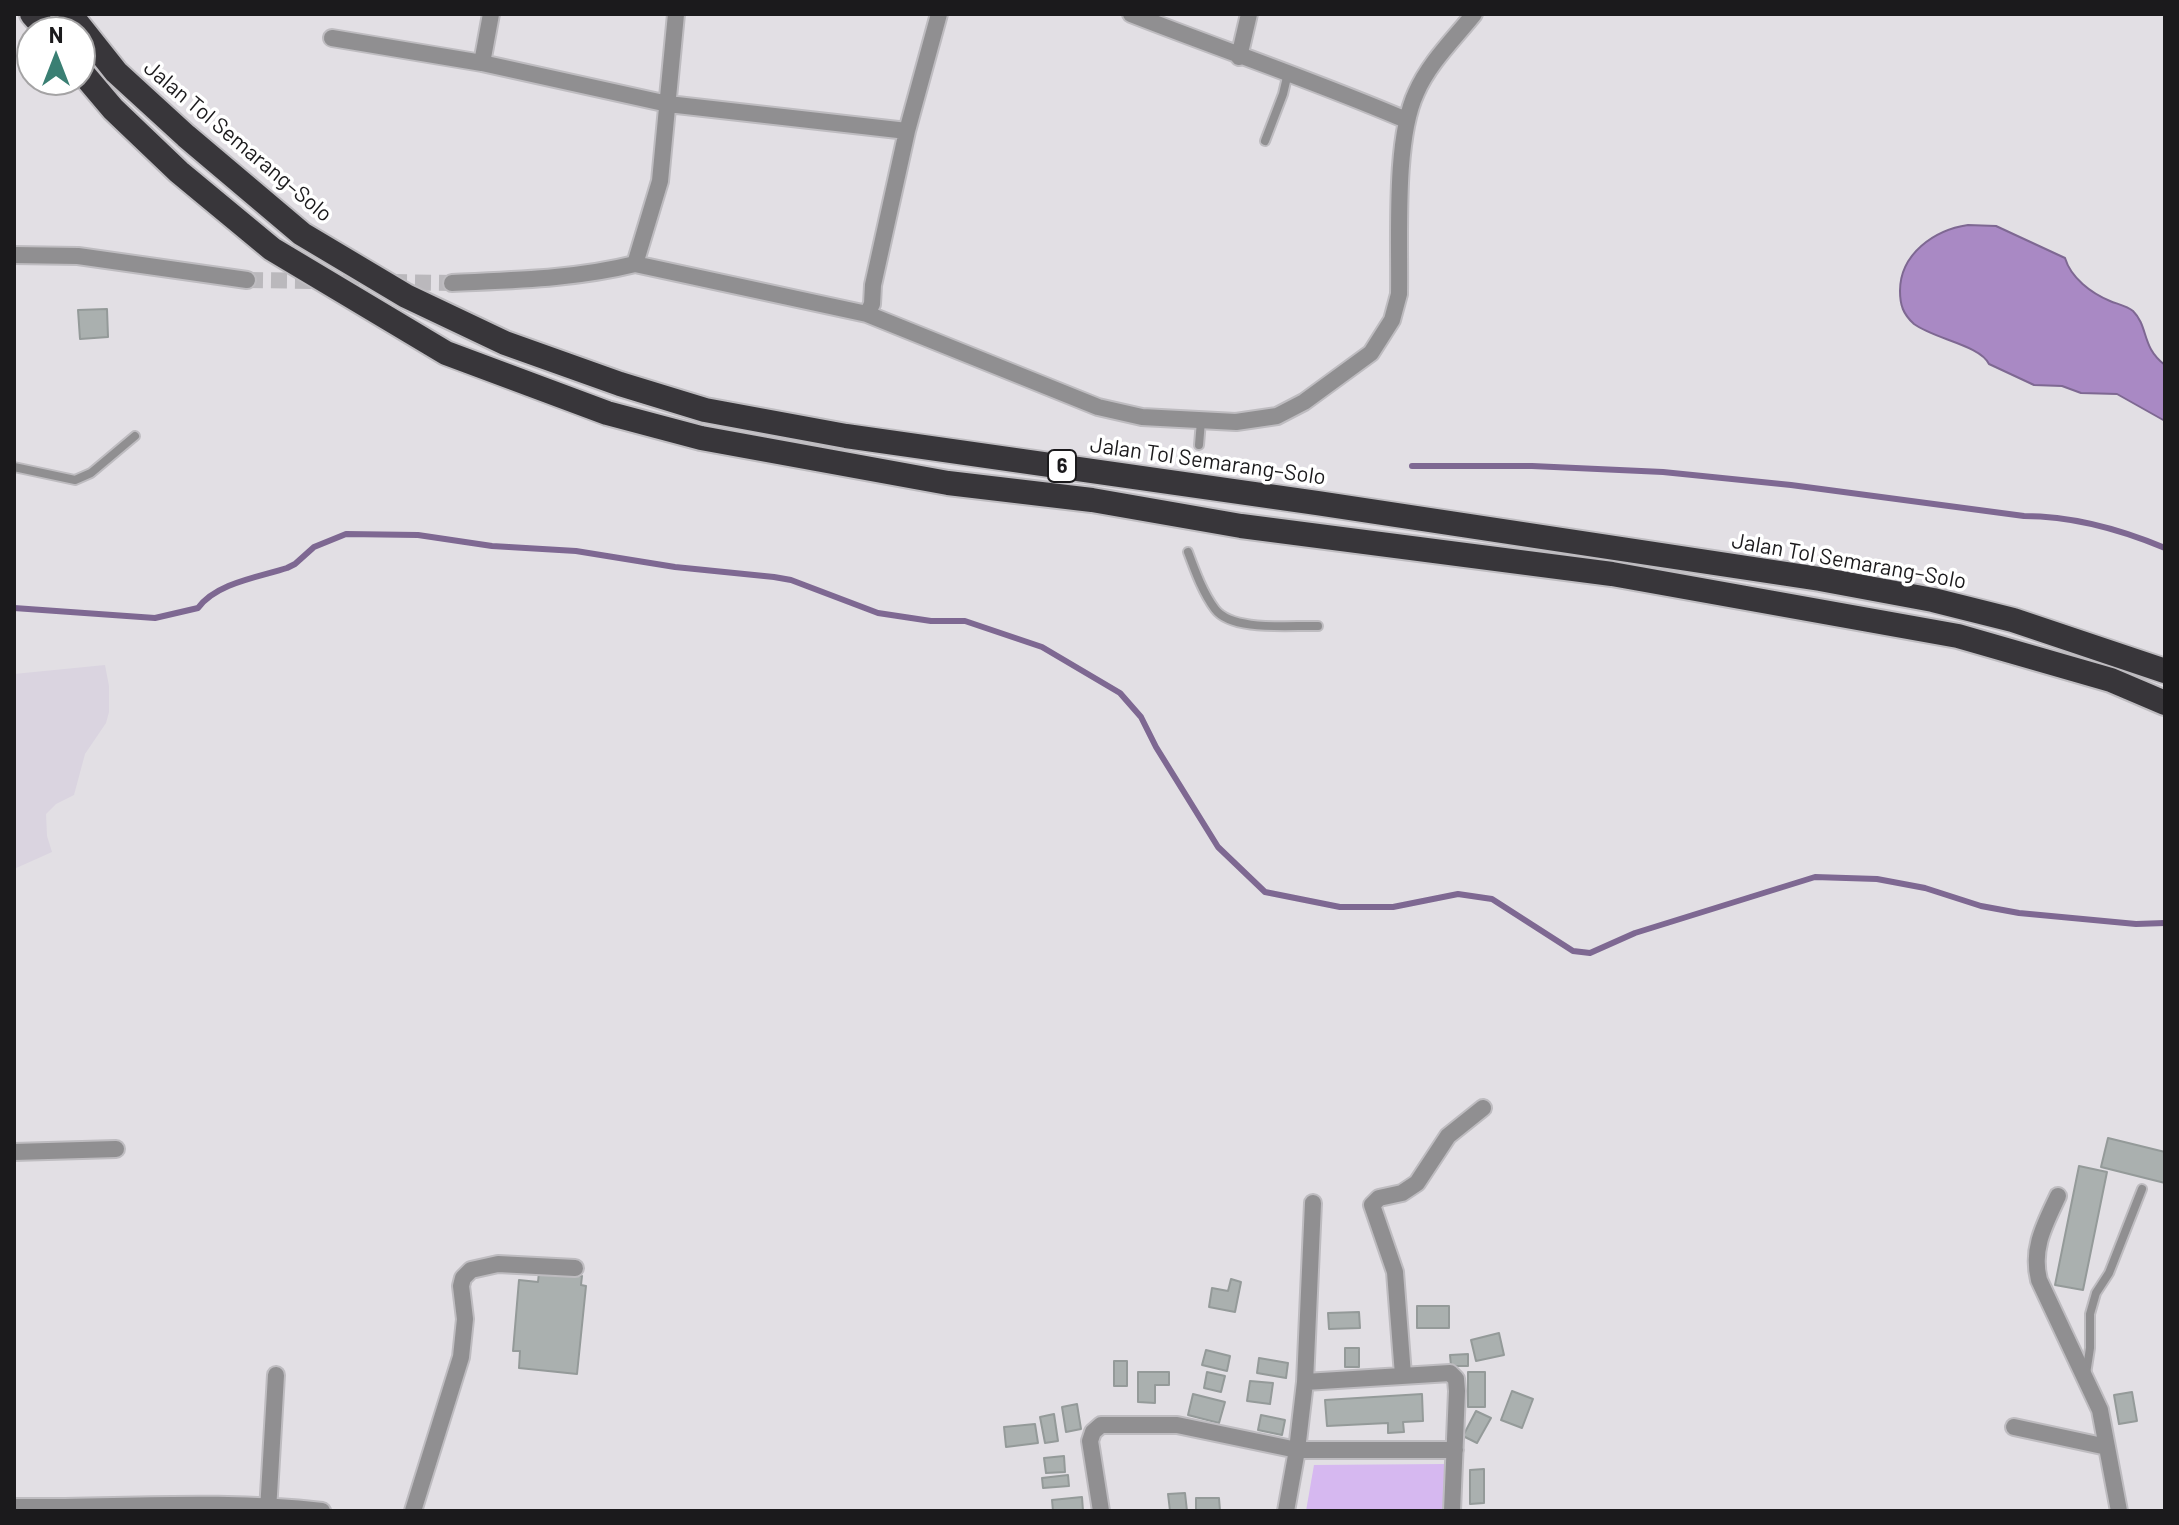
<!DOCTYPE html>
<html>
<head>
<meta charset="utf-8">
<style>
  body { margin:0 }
  #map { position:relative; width:2179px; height:1525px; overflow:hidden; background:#e2dfe4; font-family:Barlow,sans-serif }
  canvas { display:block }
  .frame { position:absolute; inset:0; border:16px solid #1b1a1c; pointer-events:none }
  .north { position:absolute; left:16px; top:16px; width:80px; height:80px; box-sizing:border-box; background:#fff; border:2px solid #a4a3a4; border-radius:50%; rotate:0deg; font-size:22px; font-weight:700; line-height:32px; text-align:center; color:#1b1a1c }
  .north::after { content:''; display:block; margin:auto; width:28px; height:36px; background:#3a7f73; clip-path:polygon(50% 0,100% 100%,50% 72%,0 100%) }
</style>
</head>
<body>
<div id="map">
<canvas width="2179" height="1525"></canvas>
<div class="frame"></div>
<div class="north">N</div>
</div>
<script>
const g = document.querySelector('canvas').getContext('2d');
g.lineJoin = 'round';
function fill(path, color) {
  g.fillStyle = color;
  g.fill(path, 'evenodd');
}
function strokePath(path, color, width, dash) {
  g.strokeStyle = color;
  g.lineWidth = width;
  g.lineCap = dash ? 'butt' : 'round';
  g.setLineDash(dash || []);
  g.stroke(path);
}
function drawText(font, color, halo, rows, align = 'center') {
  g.font = font + ' Barlow,sans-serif';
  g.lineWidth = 7;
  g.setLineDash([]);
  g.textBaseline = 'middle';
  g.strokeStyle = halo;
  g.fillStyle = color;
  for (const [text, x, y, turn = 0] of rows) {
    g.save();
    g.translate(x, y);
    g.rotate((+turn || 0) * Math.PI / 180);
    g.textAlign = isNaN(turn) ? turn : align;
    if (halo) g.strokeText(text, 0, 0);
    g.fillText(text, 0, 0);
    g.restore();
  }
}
fill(new Path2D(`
  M105,665L109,686V712L106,723L85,754L74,795L56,804L46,814L47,836L52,852L14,869V674Z`), '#dad4e0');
fill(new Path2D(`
  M1445,1464V1511H1306L1314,1465Z`), '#d6b8f0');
const water = new Path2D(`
  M1968,225L1996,226L2065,258C2071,278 2091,293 2110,301C2117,304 2127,306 2133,311C2149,327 2141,347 2165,365V421L2117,394L2081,393L2062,386L2034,385L1989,364C1980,345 1934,339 1914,324C1903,314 1900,305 1900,291C1900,254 1934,230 1968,225Z`);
fill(water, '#a989c4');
strokePath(water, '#7e6892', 2);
strokePath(new Path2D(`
  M1412,466H1532L1663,472L1791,485L2024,516C2072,516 2122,530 2165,548
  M14,608L155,618L198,608C216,583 259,577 287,568L295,564L314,547L346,534L418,535L492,546L576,551L675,567L774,577L791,580L878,613L931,621H965L1042,647L1120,693L1141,717L1156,747L1218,847L1265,892L1340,907H1393L1458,894L1492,899L1573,951L1590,953L1635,933L1815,877L1877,879L1925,888L1981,906L2019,913L2136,924L2165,923`), '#7e6892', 6);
const building = new Path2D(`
  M107,309L108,337L80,339L78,310Z
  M2108,1138L2165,1152V1183L2101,1167Z
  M2079,1166L2107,1172L2083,1290L2055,1285Z
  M539,1272L582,1276L581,1285L586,1286L577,1374L519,1368L520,1351H513L519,1280L538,1282Z
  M1231,1279L1241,1282L1235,1312L1209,1307L1212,1288L1228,1291Z
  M1417,1306H1449V1328H1417Z
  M1359,1312L1360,1328L1329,1329L1328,1313Z
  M1499,1333L1504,1355L1476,1361L1471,1340Z
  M1345,1348H1359V1367H1345Z
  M1206,1350L1230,1356L1227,1371L1202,1365Z
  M1468,1354V1366H1451L1450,1355Z
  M1259,1358L1288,1363L1286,1378L1257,1373Z
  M1114,1361H1127V1386H1114Z
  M1138,1372H1169V1385H1155V1403L1138,1402Z
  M1207,1372L1225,1376L1221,1392L1204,1388Z
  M1468,1372H1485V1407H1468Z
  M1250,1381L1273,1383L1270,1404L1247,1401Z
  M1512,1391L1533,1399L1522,1428L1501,1420Z
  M2132,1392L2137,1421L2119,1424L2114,1395Z
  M1193,1394L1225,1402L1219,1423L1188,1415Z
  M1422,1394L1423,1421L1403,1422L1404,1432L1388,1433V1423L1327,1426L1325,1400Z
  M1077,1404L1081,1429L1066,1432L1062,1407Z
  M1476,1411L1491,1418L1477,1443L1463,1436Z
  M1054,1414L1058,1441L1045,1443L1040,1417Z
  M1261,1415L1285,1420L1282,1435L1258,1430Z
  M1035,1424L1038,1443L1006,1447L1004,1427Z
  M1064,1456L1065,1472L1046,1473L1044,1458Z
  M1484,1469V1503L1470,1504V1470Z
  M1068,1475L1069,1486L1043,1488L1042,1478Z
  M1185,1493L1187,1511H1170L1168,1494Z
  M1082,1497L1083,1511H1053L1052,1500Z
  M1196,1498H1219L1220,1511H1196Z`);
fill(building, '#aab0af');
strokePath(building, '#949a99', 2);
strokePath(new Path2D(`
  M247,280L452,283`), '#bab8bc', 16, [16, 8]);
const service = new Path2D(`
  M1265,141L1283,94L1288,73
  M1199,445L1201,421
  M14,467L75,480L91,473L135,436
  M1188,552C1195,571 1203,593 1215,609C1232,632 1291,625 1318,626
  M2086,1374L2090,1348V1314L2096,1293L2109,1273L2142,1189`);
const minor = new Path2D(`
  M1131,14C1223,50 1315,81 1406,120
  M332,38L482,63L668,104L907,131
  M1239,57L1249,14
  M482,63L491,14
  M14,255L78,256L247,280
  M635,264L867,314L872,304L873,285L907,131L939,14
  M452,283C513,280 575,279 635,264L660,181L676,14
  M867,314L1098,407L1142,417L1236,422L1277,416L1304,402L1371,353L1392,320L1399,294C1400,239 1394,140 1416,93C1429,63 1454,39 1474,14
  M14,1152L116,1149
  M2058,1196C2045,1224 2031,1248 2039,1280L2100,1410L2119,1511
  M1403,1375L1395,1272L1372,1205L1379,1198L1402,1193L1417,1183L1448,1136L1483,1108
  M1305,1382L1450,1373L1456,1379L1457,1391L1452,1511
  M2014,1427L2107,1447
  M14,1507C117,1508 220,1499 322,1511
  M268,1511L276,1375
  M413,1511L461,1357L465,1319L461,1286L463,1278L471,1270L498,1264L575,1268
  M1101,1511L1090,1441L1093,1432L1101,1425H1177L1297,1450H1455
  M1286,1511L1297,1450L1305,1382L1313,1203`);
const motorway = new Path2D(`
  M32,14L48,32
  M70,14L116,72L186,136L302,234L406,296L505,343L620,384L705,410L846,436L1317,503L1820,579L1933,600L2013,620L2165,671
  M80,70L113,109L179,172L272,249L446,353L607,413L701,438L948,483L1092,500L1241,526L1612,574L1958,636L2111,680L2165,703`);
strokePath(service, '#bebcc0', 12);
strokePath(minor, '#bebcc0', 20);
strokePath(motorway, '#bebcc0', 28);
strokePath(service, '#908f91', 8);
strokePath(minor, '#908f91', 16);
strokePath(motorway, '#38363a', 24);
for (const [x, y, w] of [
  [1062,466,28]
]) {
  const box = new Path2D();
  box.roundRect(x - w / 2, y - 16, w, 32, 6);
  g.fillStyle = '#fff';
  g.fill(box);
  strokePath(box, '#1b1a1c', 2);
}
drawText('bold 20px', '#1b1a1c', null, [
  ["6",1062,466]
]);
drawText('22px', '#1b1a1c', '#fff', [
  ["Jalan Tol Semarang–Solo",238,141,40],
  ["Jalan Tol Semarang–Solo",1208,461,8],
  ["Jalan Tol Semarang–Solo",1849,561,10]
]);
</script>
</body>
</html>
